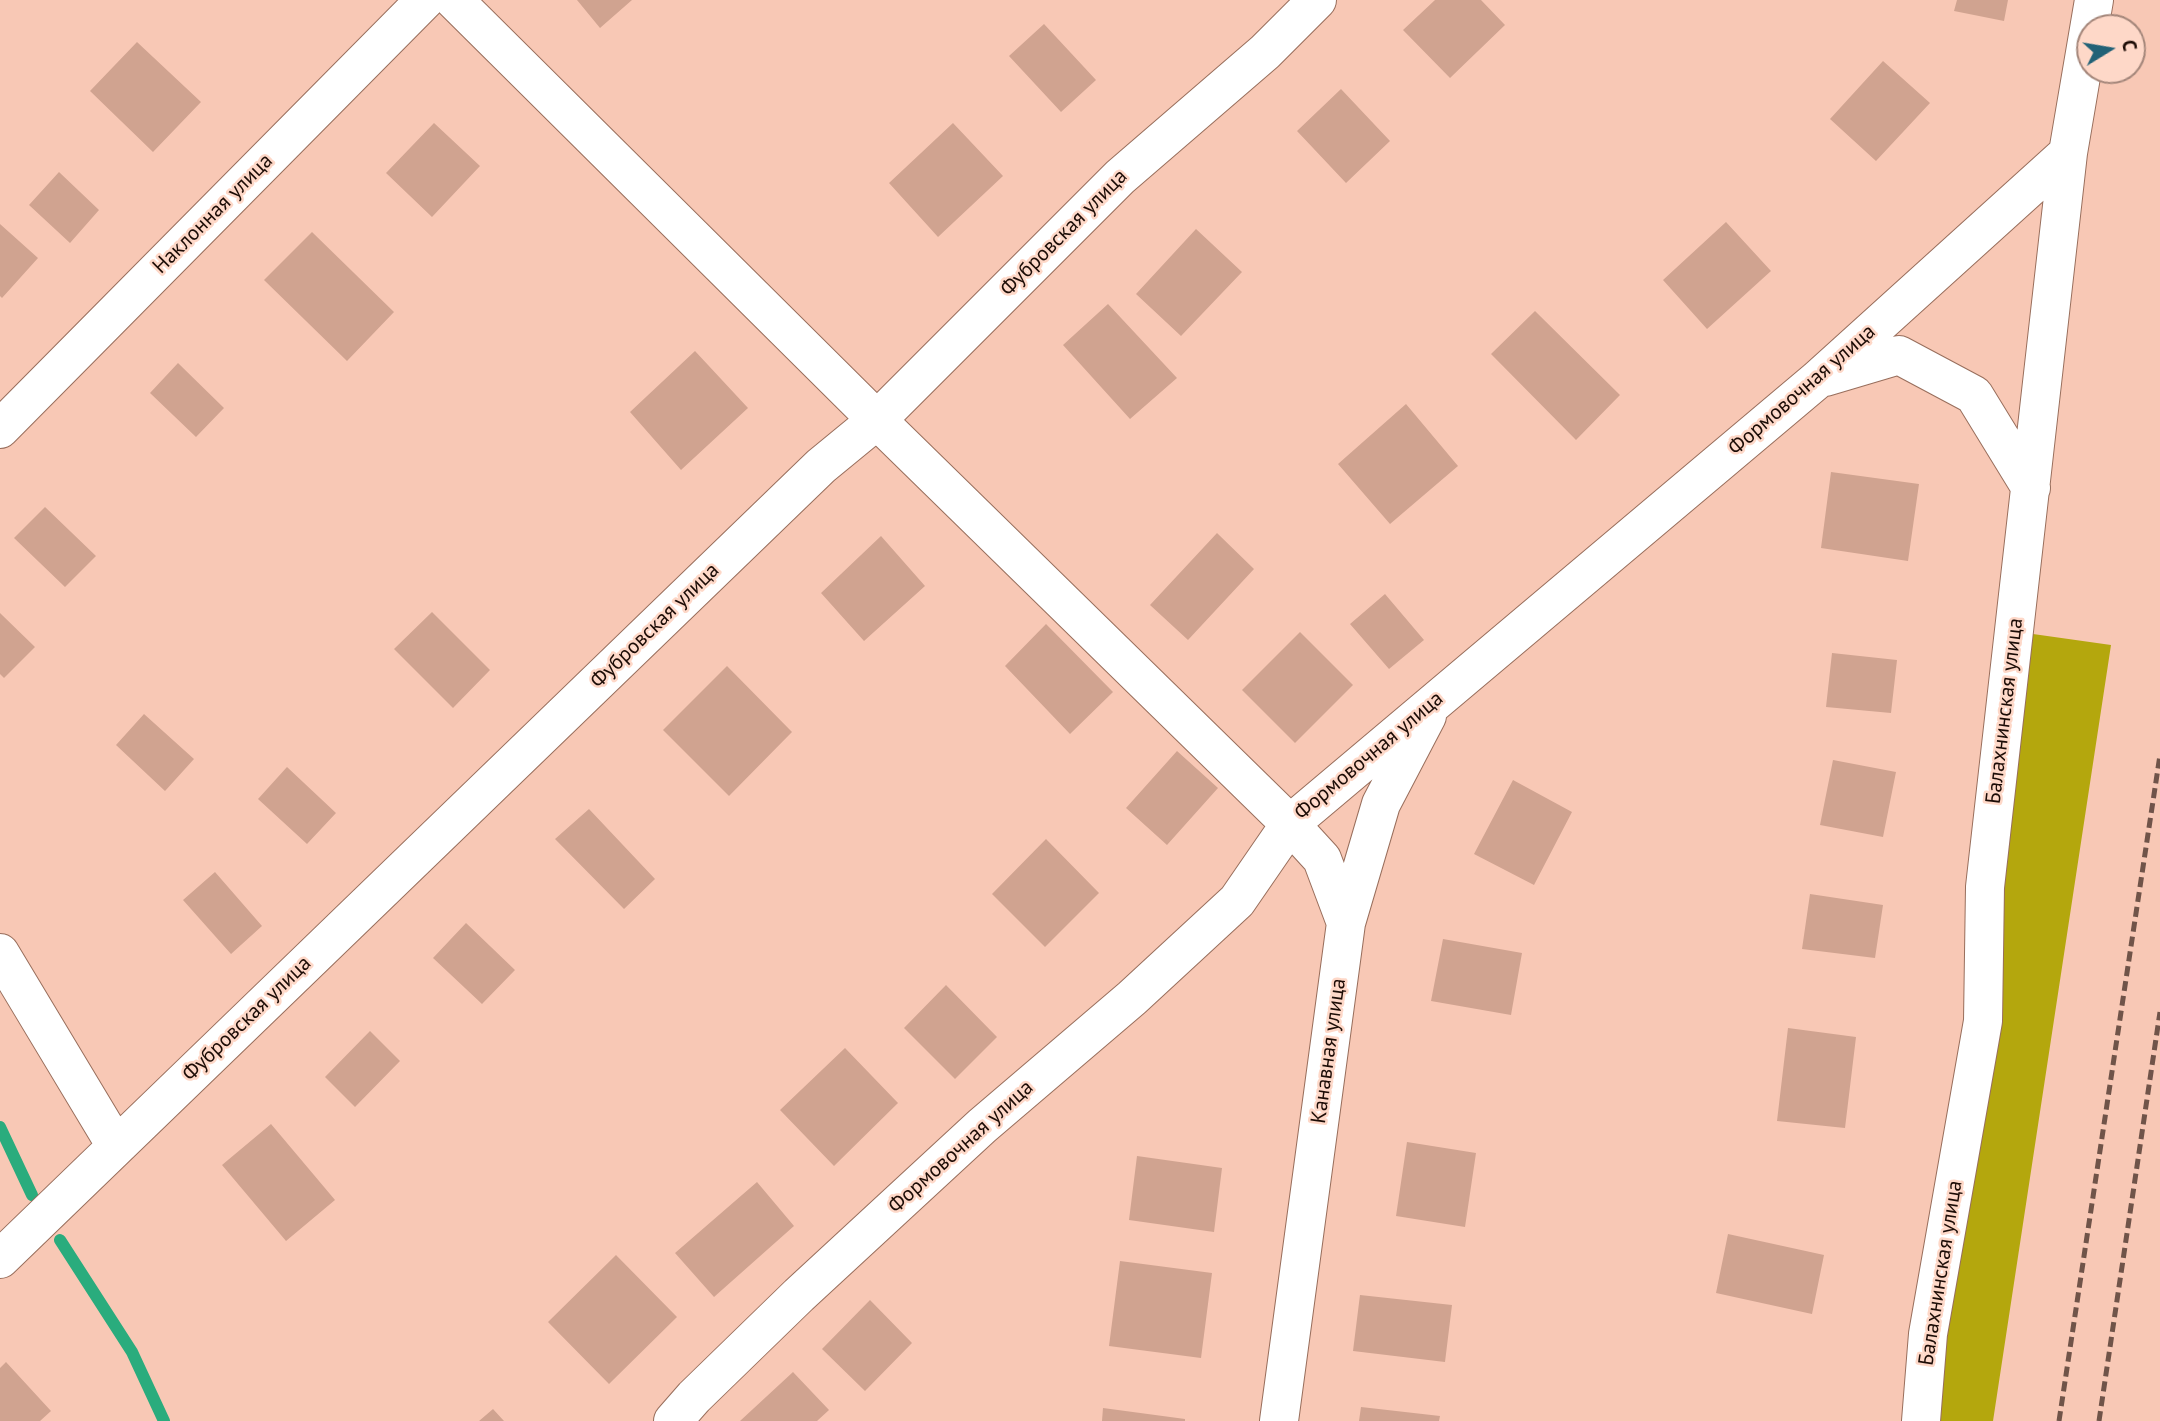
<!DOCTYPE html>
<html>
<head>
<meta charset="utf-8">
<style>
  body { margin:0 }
  #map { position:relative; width:2160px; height:1421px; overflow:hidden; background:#f8c8b5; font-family:"PT Sans",sans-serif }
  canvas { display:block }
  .north { position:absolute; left:2076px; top:14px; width:70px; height:70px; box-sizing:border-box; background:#fed8c8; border:2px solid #a4867a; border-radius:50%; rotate:79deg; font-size:19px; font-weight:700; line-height:28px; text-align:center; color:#1c0c06 }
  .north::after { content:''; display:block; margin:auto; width:24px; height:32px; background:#226277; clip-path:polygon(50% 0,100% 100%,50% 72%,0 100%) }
</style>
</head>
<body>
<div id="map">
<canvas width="2160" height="1421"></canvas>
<div class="north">С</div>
</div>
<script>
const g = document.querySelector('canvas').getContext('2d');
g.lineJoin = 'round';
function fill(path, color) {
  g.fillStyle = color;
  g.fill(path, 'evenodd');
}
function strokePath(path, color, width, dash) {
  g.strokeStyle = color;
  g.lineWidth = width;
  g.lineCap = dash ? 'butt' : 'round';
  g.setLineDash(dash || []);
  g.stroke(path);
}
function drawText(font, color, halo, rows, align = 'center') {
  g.font = font + ' "PT Sans",sans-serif';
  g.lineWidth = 5;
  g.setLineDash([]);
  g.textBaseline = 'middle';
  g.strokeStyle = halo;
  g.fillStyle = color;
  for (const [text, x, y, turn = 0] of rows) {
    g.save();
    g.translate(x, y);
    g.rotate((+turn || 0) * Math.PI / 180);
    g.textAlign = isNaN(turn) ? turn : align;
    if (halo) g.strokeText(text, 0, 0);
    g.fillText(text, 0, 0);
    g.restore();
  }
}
fill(new Path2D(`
  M2033,634L2111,645L1993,1421H1941L1942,1339L2002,894Z`), '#b4a70d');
strokePath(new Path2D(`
  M0,1127L32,1195
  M60,1240L132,1352L164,1421`), '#2aac7d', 12);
fill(new Path2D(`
  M577,0H632L600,28Z
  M1435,0H1481L1505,25L1450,78L1403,30Z
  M1957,0H2008L2004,21L1954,11Z
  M1044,24L1096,80L1061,112L1009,56Z
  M137,42L201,102L153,152L90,91Z
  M1883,61L1930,103L1876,161L1830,119Z
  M1341,89L1390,141L1346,183L1297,131Z
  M434,123L480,166L432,217L386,173Z
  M953,123L1003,176L938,237L889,183Z
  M59,172L99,210L70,243L29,205Z
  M1726,222L1771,271L1707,329L1663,280Z
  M0,224L38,258L2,298L0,296Z
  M1196,229L1242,272L1181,336L1136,294Z
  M312,232L394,312L347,361L264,280Z
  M1108,304L1177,378L1130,419L1063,345Z
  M1535,311L1620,395L1576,440L1491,354Z
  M695,351L748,408L681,470L630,412Z
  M178,363L224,408L196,437L150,393Z
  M1406,404L1458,466L1390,524L1338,464Z
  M1831,472L1919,484L1908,561L1821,548Z
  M45,507L96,556L65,587L14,538Z
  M1217,533L1254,569L1188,640L1150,605Z
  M881,536L925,586L864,641L821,593Z
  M1385,594L1424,640L1389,669L1350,624Z
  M432,612L490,670L453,708L394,649Z
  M0,613L35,647L4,678L0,674Z
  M1046,624L1113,692L1070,734L1005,666Z
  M1300,632L1353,685L1295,743L1242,690Z
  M1832,653L1897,660L1891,713L1826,707Z
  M727,666L792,732L729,796L663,730Z
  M144,714L194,759L165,791L116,745Z
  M1177,751L1218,788L1167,845L1126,808Z
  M1833,760L1896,772L1883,837L1820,825Z
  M287,767L336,813L307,844L258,799Z
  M1513,780L1572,812L1534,885L1474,854Z
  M589,809L655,879L624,909L555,839Z
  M1046,839L1099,893L1045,947L992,894Z
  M215,872L262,926L231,954L183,900Z
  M1810,894L1883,905L1875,958L1802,949Z
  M466,923L515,970L482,1004L433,958Z
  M1443,939L1522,953L1511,1015L1431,1001Z
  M946,985L997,1037L955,1079L904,1028Z
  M1788,1028L1856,1037L1845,1128L1777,1121Z
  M370,1031L400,1061L355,1107L325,1077Z
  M845,1048L898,1103L834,1166L780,1110Z
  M271,1124L335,1200L286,1241L222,1165Z
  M1407,1142L1476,1153L1465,1227L1396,1216Z
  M1137,1156L1222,1168L1214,1232L1129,1220Z
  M757,1182L794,1226L714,1297L675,1253Z
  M1728,1234L1824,1255L1812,1314L1716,1293Z
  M616,1255L677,1317L609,1384L548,1322Z
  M1120,1261L1212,1273L1201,1358L1109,1346Z
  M1360,1295L1452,1305L1445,1362L1353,1351Z
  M870,1300L912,1343L865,1391L822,1349Z
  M6,1362L51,1411L40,1421H0V1368Z
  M793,1372L829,1410L817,1421H740Z
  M1361,1407L1440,1416L1439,1421H1359Z
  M1103,1408L1185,1419V1421H1102Z
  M493,1409L504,1421H479Z`), '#d0a390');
const minor = new Path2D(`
  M454,0L877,420L1290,824L1322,859L1346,923
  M1825,377L1899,355L1974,395L2031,488
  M0,429L425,0
  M0,953L116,1146
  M0,1259L821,466L877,420L1120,177L1265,52L1317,0
  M673,1421L694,1397L799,1295L982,1126L1132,998L1237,901L1290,824L1817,380L2068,153
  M1279,1421L1346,923L1381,804L1427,716
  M1921,1421L1928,1334L1983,1021L1985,887L2068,153L2094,0`);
strokePath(minor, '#986e5c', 40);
strokePath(minor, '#fff', 38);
strokePath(new Path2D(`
  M2059,1421L2160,755
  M2099,1421L2160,1012`), '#705449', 5, [10, 5]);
drawText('21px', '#1c0c06', '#fed8c8', [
  ["Наклонная улица",213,214,-45],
  ["Фубровская улица",1064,233,-45],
  ["Формовочная улица",1802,390,-41],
  ["Фубровская улица",655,626,-44],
  ["Балахнинская улица",2005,711,-83],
  ["Формовочная улица",1369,756,-40],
  ["Фубровская улица",247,1019,-44],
  ["Канавная улица",1329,1051,-82],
  ["Формовочная улица",961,1147,-42],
  ["Балахнинская улица",1941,1273,-81]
]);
</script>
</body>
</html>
